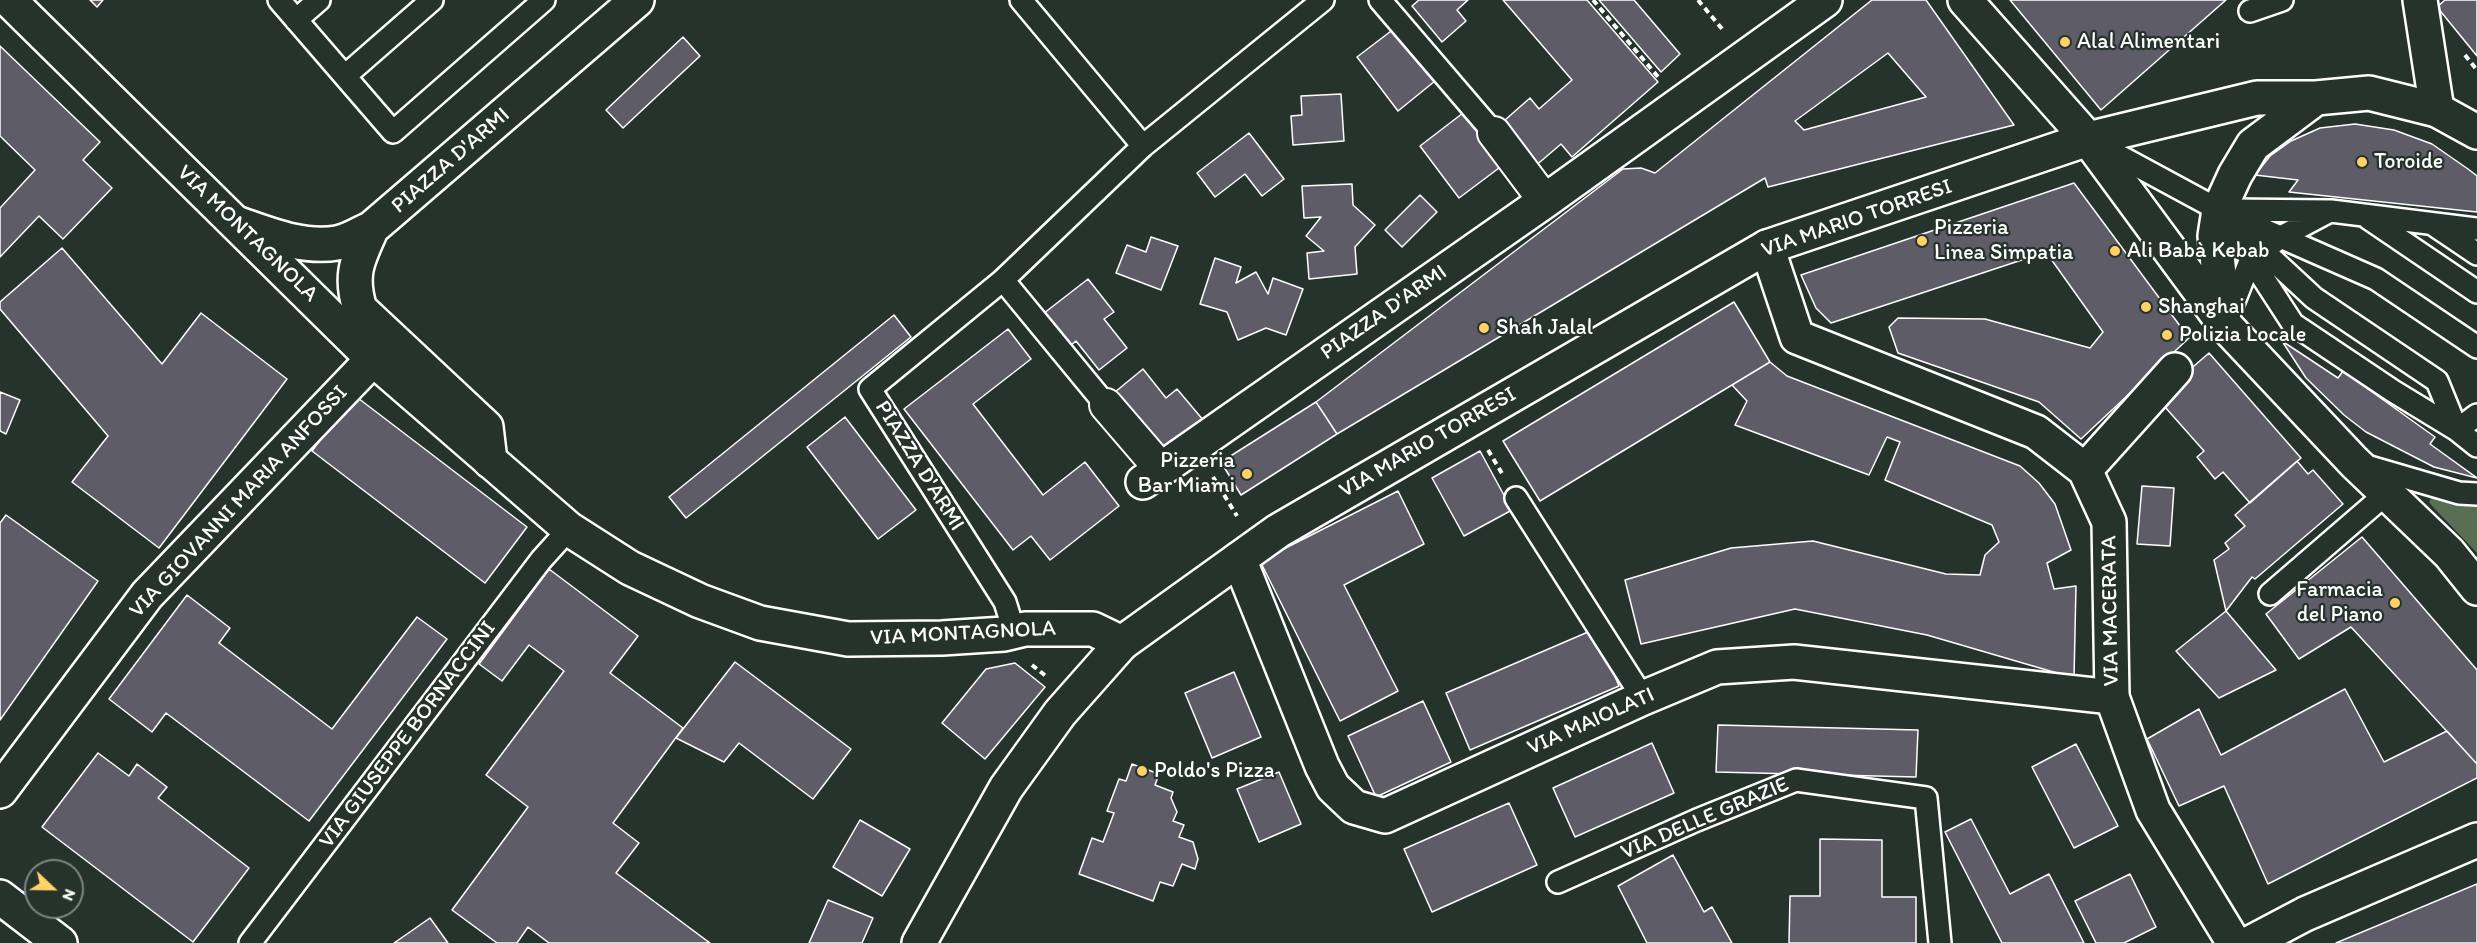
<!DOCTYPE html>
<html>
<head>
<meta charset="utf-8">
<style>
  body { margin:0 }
  #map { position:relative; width:2477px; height:943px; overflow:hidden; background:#26332d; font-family:Itim,sans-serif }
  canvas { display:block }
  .north { position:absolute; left:24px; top:859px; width:60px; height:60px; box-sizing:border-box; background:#26332d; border:2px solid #7d8581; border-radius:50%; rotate:112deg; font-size:16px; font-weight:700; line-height:24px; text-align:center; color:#fff }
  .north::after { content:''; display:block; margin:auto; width:21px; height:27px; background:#ffd166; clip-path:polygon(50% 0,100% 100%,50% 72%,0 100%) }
</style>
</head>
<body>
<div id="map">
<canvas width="2477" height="943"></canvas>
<div class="north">N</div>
</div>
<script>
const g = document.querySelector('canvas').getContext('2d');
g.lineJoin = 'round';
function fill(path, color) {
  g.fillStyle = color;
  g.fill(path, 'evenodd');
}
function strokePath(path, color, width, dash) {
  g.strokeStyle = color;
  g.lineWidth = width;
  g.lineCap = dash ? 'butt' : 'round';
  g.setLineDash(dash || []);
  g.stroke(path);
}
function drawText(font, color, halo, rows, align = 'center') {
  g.font = font + ' Itim,sans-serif';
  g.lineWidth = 4.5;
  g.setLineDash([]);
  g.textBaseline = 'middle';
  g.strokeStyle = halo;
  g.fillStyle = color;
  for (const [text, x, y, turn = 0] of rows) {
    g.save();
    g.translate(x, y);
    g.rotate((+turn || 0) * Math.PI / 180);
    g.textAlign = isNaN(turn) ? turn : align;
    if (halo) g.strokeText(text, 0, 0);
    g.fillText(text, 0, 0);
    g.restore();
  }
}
fill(new Path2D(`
  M2431,498L2477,507V553L2433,507L2429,502Z`), '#596f53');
const building = new Path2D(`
  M90,0H103L97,7Z
  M1419,0H1468L1457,10L1466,21L1442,42L1412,6Z
  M1503,0H1587L1658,82L1572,157L1561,144L1533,168L1497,127L1530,98L1539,109L1572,80Z
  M1599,0H1634L1680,54L1661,72Z
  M1872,0H1926L2014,125L1768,187L1765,178L1337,434L1316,402L1623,169L1641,168L1655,173ZM1888,53L1926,97L1804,130L1795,121Z
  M2010,0H2226L2101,110Z
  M2445,0H2477V56L2437,7Z
  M1395,28L1435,81L1398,111L1357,57Z
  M683,37L700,56L623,128L606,110Z
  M0,46L100,142L83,160L112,188L63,239L39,216L0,257V208L35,170L0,136Z
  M1341,94L1344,141L1293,145L1291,116L1302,115L1301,96Z
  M1463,113L1503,165L1459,198L1420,146Z
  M2355,124L2394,130L2432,144L2468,169L2477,176V212L2289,192L2298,180L2255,175L2270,156L2291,141L2320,128Z
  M1249,133L1284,179L1262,196L1245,174L1215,197L1197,173Z
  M2074,183L2189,338L2081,439L2039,402L1898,353L1889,327L1898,318L1985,319L2090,348L2103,332L2046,252L1831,323L1816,308L1801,275Z
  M1352,184L1353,205L1375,225L1355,247L1357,274L1309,279L1307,253L1324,251L1306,236L1321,217L1304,218L1302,186Z
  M1420,195L1437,212L1402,247L1385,230Z
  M1151,237L1178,246L1161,290L1116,273L1127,245L1146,252Z
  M62,248L162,364L201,313L287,379L159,548L72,482L108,436L0,309V302Z
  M1215,258L1241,267L1236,283L1256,272L1268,294L1273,278L1303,289L1286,335L1266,328L1238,340L1227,312L1200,304Z
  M1088,279L1114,312L1104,319L1127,348L1099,370L1076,341L1065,350L1039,317Z
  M1734,302L1770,362L1540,501L1503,441Z
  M894,315L911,337L686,518L669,497Z
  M1008,329L1031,359L973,404L1043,495L1085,462L1119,506L1050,560L1031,536L1013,550L904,409Z
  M2282,341L2338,378L2343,371L2435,437L2430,444L2477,478L2434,467L2366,432L2344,415L2306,378Z
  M2209,353L2301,458L2250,503L2223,472L2215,479L2197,457L2204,451L2157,398Z
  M1770,362L1787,376L2020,466L2039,483L2055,504L2071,550L2047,563L2054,589L2076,586L2074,678L1927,635L1795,609L1641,644L1625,580L1731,548L1813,541L1946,574L1980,575L1985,555L1999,542L1992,525L1885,480L1900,442L1887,437L1869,475L1735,425L1747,401L1732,385Z
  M1143,369L1166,398L1177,389L1204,421L1156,461L1138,421L1115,392Z
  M0,392L20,400L6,434L0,431Z
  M354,395L527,527L485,583L312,451Z
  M1316,402L1337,434L1241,495L1221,462Z
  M845,417L916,510L878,539L807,447Z
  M1480,451L1512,510L1464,536L1432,478Z
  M2297,461L2308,474L2313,470L2343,504L2255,579L2252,577L2226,611L2214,560L2229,549L2225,543L2245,526L2235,515Z
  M2142,486L2174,488L2170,546L2137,544Z
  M1398,491L1424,544L1344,585L1398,691L1340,721L1260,561Z
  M6,515L98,581L0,720V523Z
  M2362,537L2477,670V764L2351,627L2299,659L2266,614Z
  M549,569L638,636L610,673L683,728L613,823L639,843L616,873L710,943H549L528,927L517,943H497L452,910L528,807L486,775L564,671L529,645L502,681L479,664Z
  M187,595L230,628L219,643L332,729L417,617L447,639L309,821L166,713L152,732L109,699Z
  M2226,611L2276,670L2219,698L2176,651Z
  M1595,629L1619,686L1470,750L1446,693Z
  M735,662L851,749L813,799L739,743L724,762L676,738Z
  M1015,663L1045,687L985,759L942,723L986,669Z
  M1234,672L1261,737L1212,758L1185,693Z
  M2345,689L2384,762L2447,731L2477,764V778L2268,884L2224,786L2179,806L2147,739L2199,709L2221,755Z
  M1423,701L1451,762L1376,797L1348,736Z
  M1718,725L1918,730L1916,777L1716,772Z
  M1652,743L1674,793L1575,837L1553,788Z
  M2076,744L2118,826L2074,848L2032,767Z
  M98,753L129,776L137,764L167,787L158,798L249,868L193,942L42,827Z
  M1132,764L1159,774L1155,785L1173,792L1171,798L1177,812L1173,821L1184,825L1179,837L1193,842L1198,859L1195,869L1182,864L1173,886L1160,882L1153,901L1079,874L1092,838L1103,842L1114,813L1107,811L1119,779L1126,781Z
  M1279,772L1301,824L1259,842L1237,789Z
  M1509,803L1537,865L1432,912L1404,849Z
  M1971,819L2010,894L2049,874L2084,943H2002L1945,832Z
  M860,820L910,849L882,896L833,867Z
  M1820,839L1882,840V897H1916V943H1789L1790,896H1820Z
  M1673,855L1704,912L1712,907L1732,943H1647L1618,886Z
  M2130,874L2156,927L2124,943H2096L2075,901Z
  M2477,884V943H2336Z
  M828,900L873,918L862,943H809Z
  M430,918L448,943H394Z`);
fill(building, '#5e5c67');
strokePath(building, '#fff', 1.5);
const service = new Path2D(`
  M279,0L393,132L544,0
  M1021,0L1143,146
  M1380,0L1494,133
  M2250,11L2282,0
  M296,20L319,0
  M345,76L432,0
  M2097,144L2219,210L2376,279L2477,347
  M2219,210L2293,324L2393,391L2457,430L2477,446
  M2229,210L2331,211L2477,229
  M2368,218L2477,292
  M2434,225L2477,254
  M2244,233L2314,298L2437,381L2457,430
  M1003,280L870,389L1005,602L1014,631
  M2227,319L2251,259L2281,237L2328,212
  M1106,405L1003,280L1143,146L1323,0
  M2457,430L2477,415
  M2363,465L2459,493L2477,494
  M1516,498L1643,698
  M2270,594L2387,493
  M1558,882L1697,820L1796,780L1926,798L1940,943
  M250,943L541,560L569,529`);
const pedestrian = new Path2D(`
  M1494,133L1545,201
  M1106,405L1161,469`);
const minor = new Path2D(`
  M2420,0L2437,110
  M1767,247L1797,337L2036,432L2085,470L2109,522L2112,697
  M2085,470L2175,370
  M1143,482L1545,201L1825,0
  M0,791L147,595L373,359
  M0,897L60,943`);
const tertiary = new Path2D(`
  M236,223C268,234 303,249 337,243C349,241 361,233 372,228L637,0
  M372,228C358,259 349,274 360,309L486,427L490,461
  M1239,559L1322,766L1333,787L1354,807L1385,816L1643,698L1717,667L1794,662L2112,697L2153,810L2234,943
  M919,943L1006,788L1060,713L1122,643
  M2250,943L2305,914L2477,840`);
const secondary = new Path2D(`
  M9,0L373,359L569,529L630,568L700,601L760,623L848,639L942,638L1004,634L1025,629H1093L1122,643L1278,531L1767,247L2088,139L2257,98H2316L2369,93L2437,110L2477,132
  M1965,0L2088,139L2225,325L2354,462L2449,553L2477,588
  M2224,323L2215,236L2219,210L2235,175L2253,145L2316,98`);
strokePath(service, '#fff', 26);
strokePath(pedestrian, '#fff', 36);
strokePath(minor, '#fff', 38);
strokePath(tertiary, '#fff', 38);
strokePath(secondary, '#fff', 38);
strokePath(new Path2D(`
  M1593,0L1659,78
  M1698,0L1723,30
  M2465,55L2477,70
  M1488,450L1503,475
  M1213,477L1237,516
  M1032,665L1047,677`), '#fff', 4, [6, 4.5]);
strokePath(service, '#26332d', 21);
strokePath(pedestrian, '#26332d', 32);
strokePath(minor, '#26332d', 33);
strokePath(tertiary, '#26332d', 33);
strokePath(secondary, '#26332d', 33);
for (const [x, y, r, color] of [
  [2065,42,6,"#ffd166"],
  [2362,162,6,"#ffd166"],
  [1922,241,6,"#ffd166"],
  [2115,251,6,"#ffd166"],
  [2146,307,6,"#ffd166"],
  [1484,328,6,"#ffd166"],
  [2167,335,6,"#ffd166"],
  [1247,474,6,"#ffd166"],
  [2395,603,6,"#ffd166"],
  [1142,771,6,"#ffd166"]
]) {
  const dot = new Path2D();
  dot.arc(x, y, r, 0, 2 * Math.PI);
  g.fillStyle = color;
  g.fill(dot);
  strokePath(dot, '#26332d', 2);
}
drawText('22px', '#fff', '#26332d', [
  ["Alal Alimentari",2077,42],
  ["Toroide",2374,162],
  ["Pizzeria",1934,228],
  ["Linea Simpatia",1934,253],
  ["Ali Babà Kebab",2127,251],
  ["Shanghai",2158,307],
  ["Shah Jalal",1496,328],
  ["Polizia Locale",2179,335],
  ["Pizzeria",1235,461,"right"],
  ["Bar Miami",1235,486,"right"],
  ["Farmacia",2383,590,"right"],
  ["del Piano",2383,615,"right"],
  ["Poldo's Pizza",1154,771]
], 'left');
drawText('22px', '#fff', '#26332d', [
  ["PIAZZA D'ARMI",451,161,-41],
  ["VIA MARIO TORRESI",1857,219,-19],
  ["VIA MONTAGNOLA",247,234,44],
  ["PIAZZA D'ARMI",1384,313,-35],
  ["VIA MARIO TORRESI",1428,443,-30],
  ["PIAZZA D'ARMI",919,466,58],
  ["VIA GIOVANNI MARIA ANFOSSI",239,502,-47],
  ["VIA MACERATA",2111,611,-91],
  ["VIA MONTAGNOLA",963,634,-3],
  ["VIA MAIOLATI",1591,722,-24],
  ["VIA GIUSEPPE BORNACCINI",408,735,-53],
  ["VIA DELLE GRAZIE",1705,819,-23]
]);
</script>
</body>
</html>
